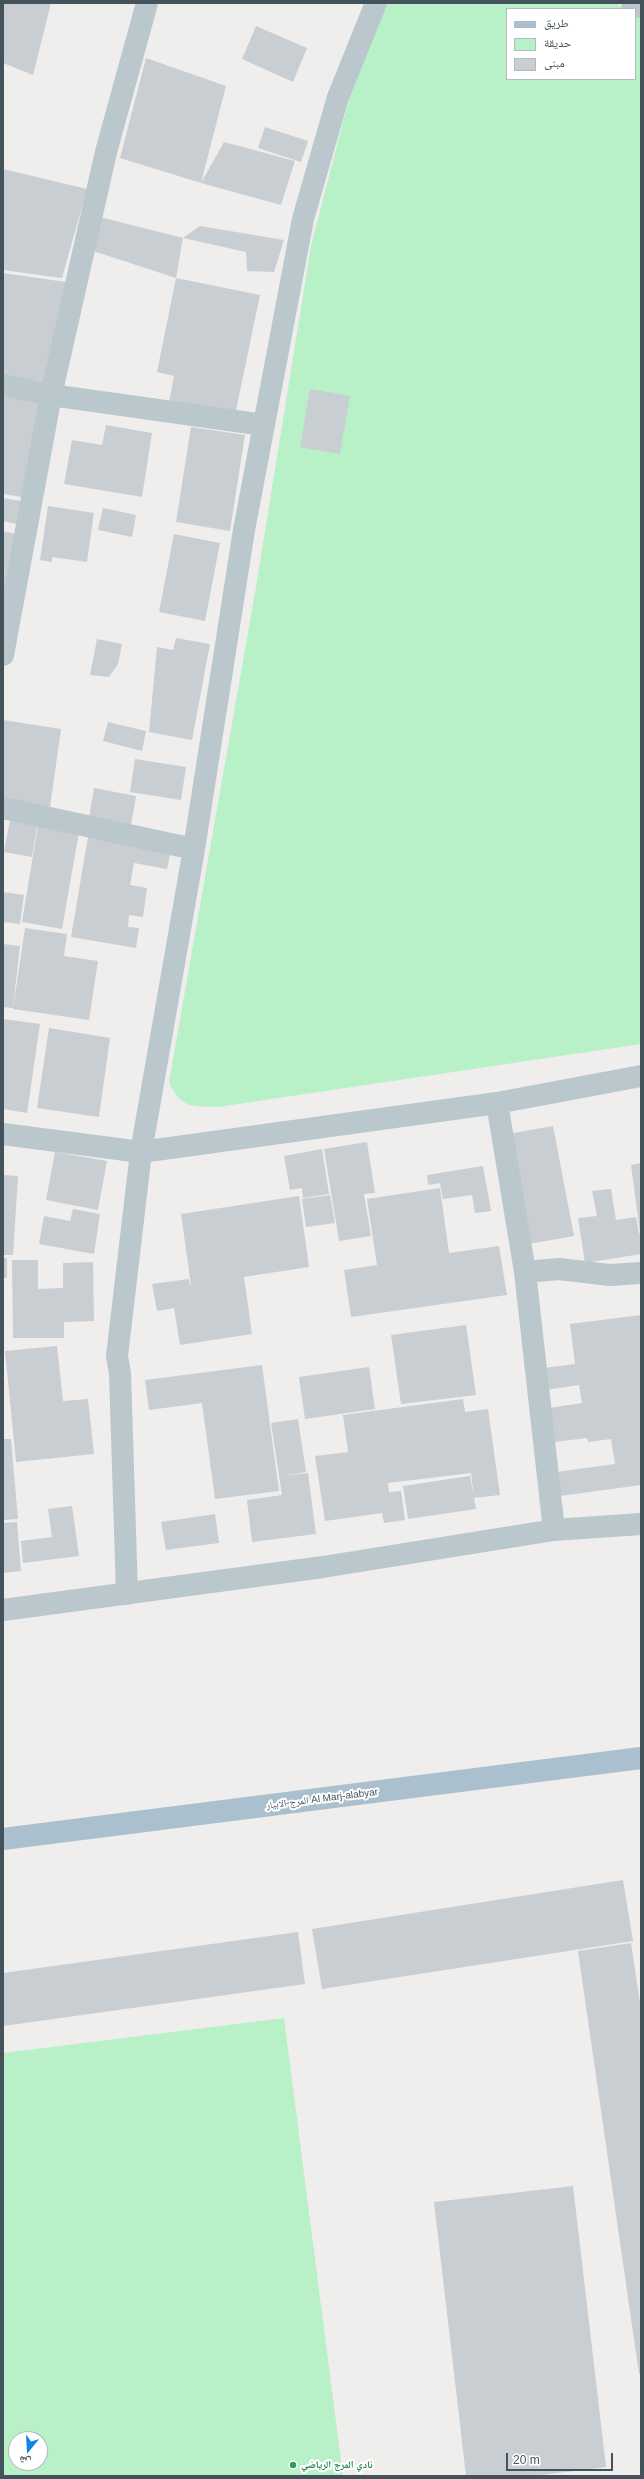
<!DOCTYPE html>
<html>
<head>
<meta charset="utf-8">
<style>
  body { margin:0 }
  #map { position:relative; width:644px; height:2479px; overflow:hidden; background:#f0eded; font-family:Helvetica,"Noto Naskh Arabic",sans-serif }
  canvas { display:block }
  .frame { position:absolute; inset:0; border:4px solid #44535b; pointer-events:none }
  .legend { position:absolute; left:506px; top:8px; width:130px; height:72px; box-sizing:border-box; background:#fff; border:1px solid #b4babd; margin:0; padding:5px 7px; list-style:none; font-size:12px; color:#44535b }
  .legend li { display:flex; align-items:center; gap:8px; height:20px }
  .legend b { width:20px; border:1px solid #b4babd }
  .north { position:absolute; left:8px; top:2431px; width:40px; height:40px; box-sizing:border-box; background:#fff; border:1px solid #b4babd; border-radius:50%; rotate:198deg; font-size:11px; font-weight:700; line-height:16px; text-align:center; color:#44535b }
  .north::after { content:''; display:block; margin:auto; width:14px; height:18px; background:#0f85e8; clip-path:polygon(50% 0,100% 100%,50% 72%,0 100%) }
  .scale { position:absolute; left:506px; top:2453px; width:107px; height:18px; box-sizing:border-box; border:2px solid #44535b; border-top:0; padding-left:5px; font-size:12px; line-height:14px; white-space:nowrap; color:#44535b; -webkit-text-stroke:3px #fff; paint-order:stroke }
</style>
</head>
<body>
<div id="map">
<canvas width="644" height="2479"></canvas>
<div class="frame"></div>
<ul class="legend">
<li><b style="height:5px;background:#abc0ce"></b>طريق</li>
<li><b style="height:11px;background:#b8f1c8"></b>حديقة</li>
<li><b style="height:11px;background:#c9ced2"></b>مبنى</li>
</ul>
<div class="north">ش</div>
<div class="scale">20 m</div>
</div>
<script>
const g = document.querySelector('canvas').getContext('2d');
g.lineJoin = 'round';
function fill(path, color) {
  g.fillStyle = color;
  g.fill(path, 'evenodd');
}
function strokePath(path, color, width, dash) {
  g.strokeStyle = color;
  g.lineWidth = width;
  g.lineCap = dash ? 'butt' : 'round';
  g.setLineDash(dash || []);
  g.stroke(path);
}
function drawText(font, color, halo, rows, align = 'center') {
  g.font = font + ' Helvetica,"Noto Naskh Arabic",sans-serif';
  g.lineWidth = 4;
  g.setLineDash([]);
  g.textBaseline = 'middle';
  g.strokeStyle = halo;
  g.fillStyle = color;
  for (const [text, x, y, turn = 0] of rows) {
    g.save();
    g.translate(x, y);
    g.rotate((+turn || 0) * Math.PI / 180);
    g.textAlign = isNaN(turn) ? turn : align;
    if (halo) g.strokeText(text, 0, 0);
    g.fillText(text, 0, 0);
    g.restore();
  }
}
fill(new Path2D(`
  M385,3H615L627,9H507V79H635V13L641,16V1044L218,1107C192,1106 181,1109 169,1082L256,587L311,246L354,79Z
  M284,2018L343,2476H3V2053ZM16,2439H40V2463H16Z`), '#b8f1c8');
fill(new Path2D(`
  M3,3H51L33,75L3,63Z
  M256,26L307,48L293,82L242,59Z
  M146,58L226,86L201,183L224,142L295,161L281,205L201,183L120,158Z
  M265,127L308,141L301,162L258,148Z
  M3,169L87,189L62,278L3,270Z
  M92,215L183,238L176,278L84,248Z
  M200,226L284,240L274,272L247,271L246,252L183,238Z
  M3,273L66,282L43,382L3,375Z
  M176,278L260,295L235,415L169,402L174,376L157,372Z
  M310,389L350,396L340,454L300,447Z
  M3,395L43,401L28,498L3,494Z
  M106,425L152,433L142,497L64,484L72,440L102,445Z
  M191,427L245,435L230,531L176,522Z
  M3,498L21,501L17,524L3,521Z
  M48,506L94,513L87,562L52,557V562L40,560Z
  M103,508L136,515L132,537L98,530Z
  M3,531L25,536L3,598Z
  M174,534L220,543L205,621L159,612Z
  M176,638L210,644L192,740L149,732L157,647L173,650Z
  M97,639L122,644L118,664L109,677L90,675Z
  M3,720L61,729L50,807L3,800Z
  M108,722L146,731L142,751L103,741Z
  M135,759L186,767L181,800L130,792Z
  M94,788L136,796L131,825L89,818Z
  M11,815L38,820L32,857L4,852Z
  M38,825L79,832L62,929L22,922Z
  M88,837L171,850L167,869L134,863L130,885L147,888L143,917L129,915L128,927L139,928L136,948L71,937Z
  M3,892L24,895L20,924L3,922Z
  M25,928L67,934L64,956L98,961L89,1020L13,1009Z
  M3,944L20,946L13,1008L3,1007Z
  M3,1019L40,1024L27,1113L3,1109Z
  M49,1028L110,1038L99,1117L37,1108Z
  M553,1126L574,1236L523,1245L502,1135Z
  M367,1142L375,1193L364,1194L371,1236L339,1241L324,1149Z
  M322,1149L329,1194L303,1198L302,1188L290,1190L284,1156Z
  M55,1152L107,1161L98,1210L46,1200Z
  M641,1163V1232L640,1233L631,1165Z
  M483,1166L491,1211L475,1213L472,1195L443,1199L440,1183L428,1185L427,1175Z
  M3,1175L18,1176L13,1255H3Z
  M440,1188L449,1253L499,1246L507,1295L351,1317L344,1270L377,1265L367,1199Z
  M611,1189L616,1220L636,1217L639,1233H641V1254L585,1263L578,1218L597,1216L592,1191Z
  M330,1195L335,1223L306,1227L302,1199Z
  M299,1196L309,1267L191,1285L181,1214Z
  M73,1209L100,1214L94,1254L39,1244L44,1216L70,1221Z
  M3,1258H7V1278H3Z
  M12,1260H38V1289L63,1288V1263L93,1262L94,1321L64,1322V1338H13Z
  M244,1277L252,1334L180,1345L174,1308L157,1311L152,1284L189,1279L190,1285Z
  M641,1315V1485L553,1497L549,1473L615,1464L611,1439L588,1442L587,1438L546,1443L542,1409L582,1403L579,1385L539,1391L536,1369L575,1364L570,1324Z
  M466,1325L476,1395L401,1404L391,1335Z
  M57,1346L63,1401L88,1399L94,1454L16,1462L5,1351Z
  M262,1365L279,1491L215,1499L202,1403L149,1410L145,1380Z
  M369,1367L375,1409L305,1419L299,1377Z
  M463,1399L465,1412L488,1409L500,1495L474,1498L471,1473L388,1483L389,1492L401,1491L405,1520L384,1523L382,1513L325,1521L315,1456L348,1452L343,1415Z
  M298,1419L306,1472L283,1476L308,1473L316,1534L252,1542L247,1500L282,1495L271,1423Z
  M3,1439H11L18,1519L3,1520Z
  M470,1476L476,1509L408,1519L403,1486Z
  M72,1506L79,1556L23,1563L21,1541L52,1537L48,1509Z
  M215,1514L219,1543L166,1550L161,1522Z
  M17,1522L21,1571L3,1573V1523Z
  M623,1880L633,1941L322,1989L312,1929Z
  M298,1932L305,1984L3,2026V1973Z
  M631,1943L641,2010V2374H639L578,1951Z
  M573,2186L606,2467L533,2476H466L434,2202Z`), '#c9ced2');
strokePath(new Path2D(`
  M632,3L641,7
  M3,385L51,395L264,425
  M3,655L51,395L106,152L147,3
  M3,808L194,849
  M497,1103L525,1272L554,1530
  M3,1134L141,1152L497,1103L641,1076
  M525,1272L559,1269L610,1275L641,1273
  M127,1594L120,1373L117,1356L141,1152L194,849L244,530L303,219L338,97L376,3
  M3,1610L323,1567L554,1530L641,1524`), '#bac7cd', 22);
strokePath(new Path2D(`
  M3,1839L641,1758`), '#abc0ce', 22);
for (const [x, y, r, color] of [
  [293,2465,4,"#2e9e5b"]
]) {
  const dot = new Path2D();
  dot.arc(x, y, r, 0, 2 * Math.PI);
  g.fillStyle = color;
  g.fill(dot);
  strokePath(dot, '#fff', 1.5);
}
drawText('10px', '#44535b', '#fff', [
  ["المرج-الابيار Al Marj-alabyar",322,1799,-7]
]);
drawText('bold 10px', '#27864d', '#fff', [
  ["نادي المرج الرياضي",301,2465]
], 'left');
</script>
</body>
</html>
